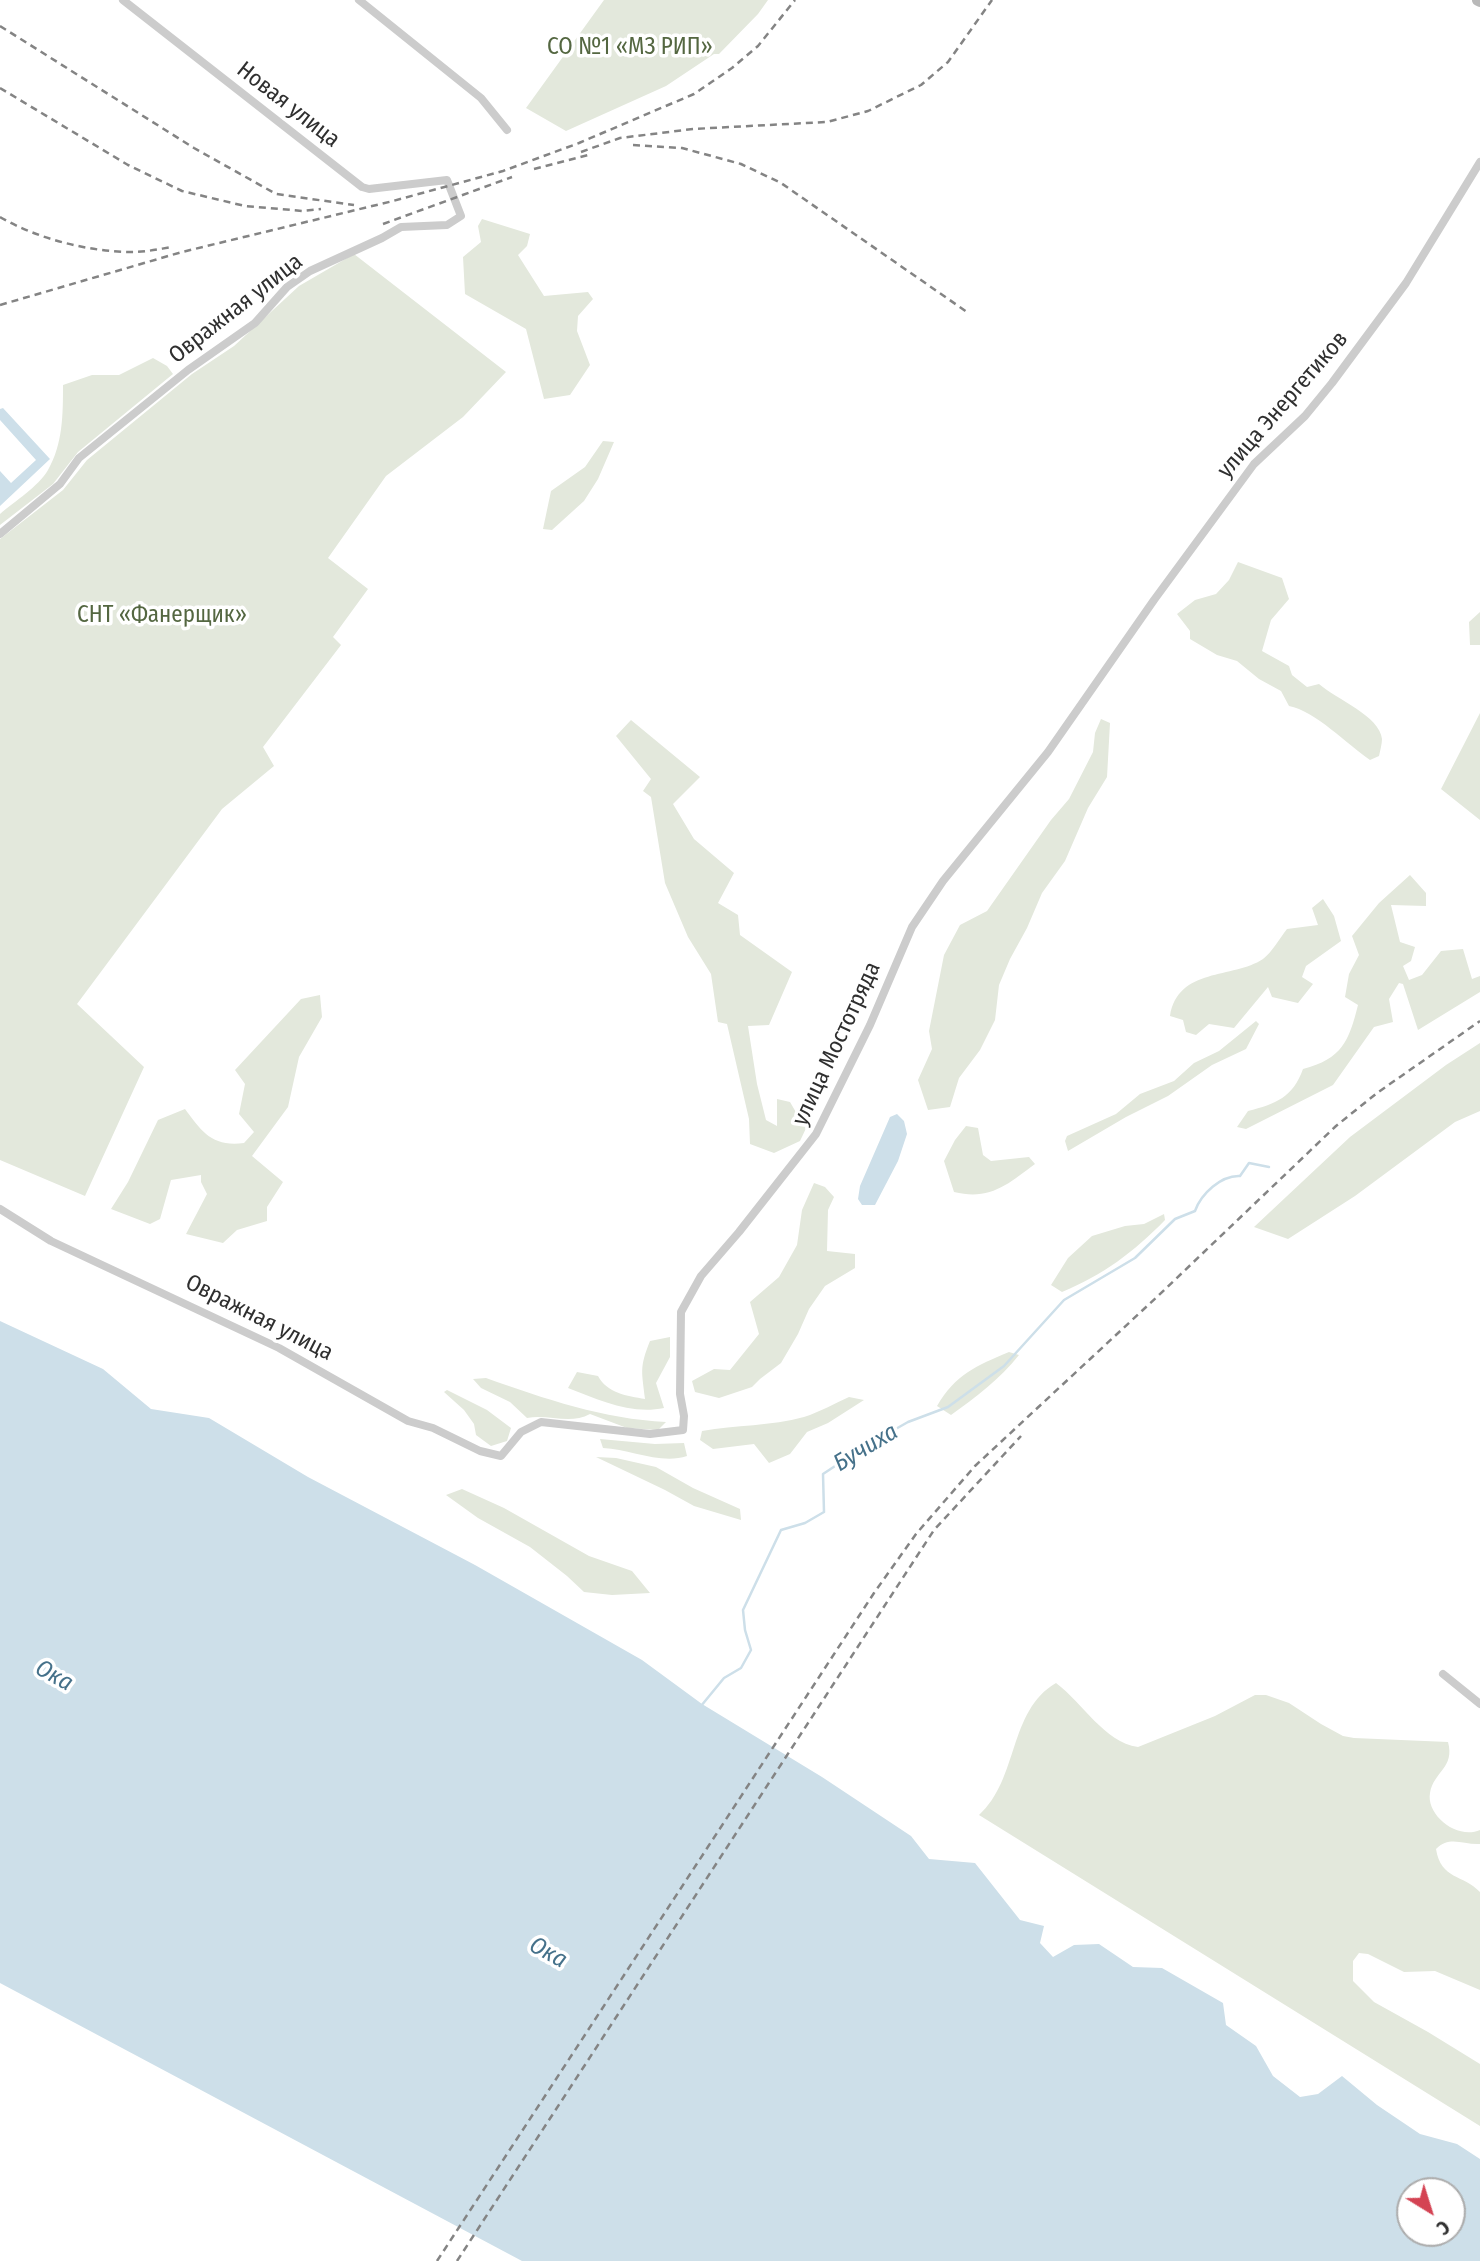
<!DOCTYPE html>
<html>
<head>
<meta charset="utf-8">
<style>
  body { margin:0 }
  #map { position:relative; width:1480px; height:2261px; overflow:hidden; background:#fff; font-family:"Fira Sans Condensed",sans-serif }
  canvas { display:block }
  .north { position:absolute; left:1396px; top:2177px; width:70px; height:70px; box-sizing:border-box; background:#fff; border:2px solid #acacac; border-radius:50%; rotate:142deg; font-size:19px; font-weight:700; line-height:28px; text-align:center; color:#2f2f2f }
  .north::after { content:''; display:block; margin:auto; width:24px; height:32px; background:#d44353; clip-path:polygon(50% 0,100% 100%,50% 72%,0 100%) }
</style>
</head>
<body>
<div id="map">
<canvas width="1480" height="2261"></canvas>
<div class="north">С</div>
</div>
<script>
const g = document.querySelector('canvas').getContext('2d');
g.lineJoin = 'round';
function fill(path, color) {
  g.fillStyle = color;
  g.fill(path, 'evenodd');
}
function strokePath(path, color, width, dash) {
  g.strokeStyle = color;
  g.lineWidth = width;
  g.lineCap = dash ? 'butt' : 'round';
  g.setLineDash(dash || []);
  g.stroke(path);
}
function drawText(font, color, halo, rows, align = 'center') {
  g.font = font + ' "Fira Sans Condensed",sans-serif';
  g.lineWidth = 7;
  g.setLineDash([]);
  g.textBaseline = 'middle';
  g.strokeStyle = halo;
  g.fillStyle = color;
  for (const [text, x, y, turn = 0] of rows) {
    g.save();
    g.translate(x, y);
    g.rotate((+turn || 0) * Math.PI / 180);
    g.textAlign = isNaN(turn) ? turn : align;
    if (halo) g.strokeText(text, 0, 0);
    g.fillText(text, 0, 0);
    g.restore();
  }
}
fill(new Path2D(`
  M604,0H768L758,14L719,54H714L666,86L566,131L526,108Z
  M482,219L530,234L527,246L518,255L544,296L588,292L593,299L578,316L577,331L590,365L570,395L544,399L526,329L465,294L463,257L481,242L478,226Z
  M354,254L506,372L463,417L386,476L328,558L368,589L333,637L341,645L263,747L274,766L222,809L77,1004L144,1067L85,1196L0,1160V539L63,490L87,460L192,374L234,346L299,286Z
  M153,358L167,366L173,374L78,452L53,484L0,525V514C15,501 38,487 48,470C63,444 63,414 63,385L92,375H119Z
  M603,441L614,442L598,479L584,501L552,530L543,529L551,491L585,467Z
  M1238,562L1282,578L1289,599L1271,620L1262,651L1289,666L1292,675L1307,687L1319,684C1336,699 1380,716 1382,739C1382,744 1380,751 1379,756L1370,760C1347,744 1315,711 1289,706L1281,691L1259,679L1237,661L1217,655L1190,639V631L1177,614L1195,600L1216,594L1229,580Z
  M1480,612V645H1470L1469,622Z
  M1480,713V820L1441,789Z
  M1101,719L1110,723L1107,777L1088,808L1065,861L1042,893L1027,928L1010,959L999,985L995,1020L980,1050L959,1078L950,1107L928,1110L918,1080L932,1049L929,1031L944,955L960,925L987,911L1051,820L1069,799L1093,752L1095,733Z
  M631,720L700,777L673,804L694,839L734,873L718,903L738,915L740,935L792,972L769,1025L748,1026L757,1084L766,1120L777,1126V1099L790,1102L797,1114L809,1122L800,1141L774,1153L750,1144L749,1119L727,1024L718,1022L711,974L688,937L665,883L651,797L643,791L651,779L616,736Z
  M1410,875L1426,893V906L1391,905L1400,942L1415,947L1411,961L1403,966L1409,980L1422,975L1441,951L1463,949L1472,979L1480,976V992L1418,1030L1403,984L1399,983L1389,999L1393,1022L1374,1027L1333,1085L1246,1129L1237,1127L1248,1111C1276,1104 1293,1097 1303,1069C1342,1059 1349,1041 1358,1005L1345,997L1349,974L1359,955L1352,936L1379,903Z
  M1323,899L1334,916L1341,941L1306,966L1302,977L1313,984L1298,1003L1272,997L1268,987L1234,1028L1209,1024L1196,1035L1186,1032L1183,1020L1170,1016C1178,967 1233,979 1263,959C1272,952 1280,938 1287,929L1318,925L1312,908Z
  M320,995L322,1017L299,1057L288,1107L252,1156L283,1182L267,1207V1221L237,1230L223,1243L186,1234L207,1194L201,1182V1175L171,1180L160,1219L150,1224L111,1209L128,1182L158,1120L185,1109C202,1132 212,1147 244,1143L254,1132L239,1114L245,1084L235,1070L301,999Z
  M1256,1021L1259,1024L1246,1049L1212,1065L1168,1096L1126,1117L1068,1151L1065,1141L1067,1136L1116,1114L1140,1094L1174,1081L1194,1063L1219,1051Z
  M1480,1043V1111L1455,1122L1355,1196L1288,1239L1254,1227L1350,1137L1446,1065Z
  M966,1126L978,1128L983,1155L991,1161L1029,1157L1035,1164C1008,1184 990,1201 954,1192L944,1161L955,1140Z
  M814,1183L825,1187L834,1197L828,1210L827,1251L855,1254V1268L825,1286L809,1309L798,1334L781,1363L760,1379L752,1387L719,1398L695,1392L692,1381L714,1369L730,1370L759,1334L750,1302L779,1277L797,1245L802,1210Z
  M1164,1214L1165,1220C1134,1252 1103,1275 1062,1292L1051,1285L1068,1258L1092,1236L1125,1226L1144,1224Z
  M670,1337V1357L656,1383L664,1408C631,1415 599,1400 568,1388L577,1372L598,1376C607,1393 627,1396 645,1399C642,1372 639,1368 650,1341Z
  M1009,1352L1019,1355C1000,1379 976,1397 951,1415L937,1406C956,1374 976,1366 1009,1352Z
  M486,1378C545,1399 604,1419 666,1422L658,1430L627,1428L590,1414C570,1425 549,1414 527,1418L510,1402L481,1388L473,1379Z
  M447,1390L487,1410L511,1428L507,1441L491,1446L476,1435L474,1424L464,1410L444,1392Z
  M849,1397L864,1400L828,1423L807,1432L790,1454L769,1463L754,1444L713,1449L700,1440L702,1431C736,1425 771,1426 804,1417C820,1412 835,1403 849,1397Z
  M600,1439L655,1444L684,1443L687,1456C661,1465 630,1449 603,1448Z
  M596,1457L616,1458L656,1467L693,1488L740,1509L741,1520L694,1506L665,1490Z
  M462,1489L504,1508L589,1556L632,1571L650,1593L612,1595L584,1592L567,1576L530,1547L478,1518L446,1495Z
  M1056,1683C1083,1703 1104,1742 1138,1747L1215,1716L1255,1695H1266L1289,1703L1321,1724L1343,1736L1354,1738L1448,1742C1455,1768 1434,1771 1430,1793C1426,1815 1457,1840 1480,1830V1844C1463,1845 1450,1835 1436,1849C1441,1880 1463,1874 1480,1892V1990L1435,1971L1404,1972L1368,1954L1359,1953L1353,1961V1981L1374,2002L1428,2032L1480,2064V2126L979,1815C1019,1779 1008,1711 1056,1683Z`), '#e3e8dc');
fill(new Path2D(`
  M3,408L50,459L0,506V471L11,483L36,460L0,420V409Z
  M897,1114L904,1121L907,1134L898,1161L875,1205H862L858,1199L860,1186L890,1117Z
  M0,1321L103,1369L151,1409L209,1418L308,1477L475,1565L642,1660L702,1704L822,1777L911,1836L929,1859L975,1863L1020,1920L1044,1926L1040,1943L1053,1957L1074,1945L1099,1944L1133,1967L1162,1968L1223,2003L1226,2025L1256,2046L1273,2076L1300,2097L1318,2094L1342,2076L1377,2105L1420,2134L1457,2144L1480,2159V2261H522L0,1983ZM1410,2191H1452V2233H1410Z`), '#cddfe9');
strokePath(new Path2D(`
  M701,1706L724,1678L741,1668L751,1650L745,1630L743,1610L781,1530L805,1523L824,1512L823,1474L864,1447L908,1422L948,1407L1004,1366L1064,1300L1135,1258L1175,1219L1195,1211C1201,1194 1221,1175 1240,1176L1249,1163L1269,1167`), '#cddfe9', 2.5);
strokePath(new Path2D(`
  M359,0L481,98L507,130
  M0,534L60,484L79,458L188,370L255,323L287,287L310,271L382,238L401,227L447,225L461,216L447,180L369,189L362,187L123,0
  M0,1209L51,1241L279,1348L408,1421L433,1428L480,1451L501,1456L521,1432L541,1422L650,1434L683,1430L684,1416L680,1394L681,1312L701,1276L739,1232L816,1134L870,1025L912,927L943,881L1048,752L1154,600L1254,464L1305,416L1332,383L1406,283L1480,162
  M1443,1674L1480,1704`), '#ccc', 8);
strokePath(new Path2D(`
  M1478,0L1480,1`), '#b9b9b9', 12);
strokePath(new Path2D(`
  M0,26L194,148L276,194L354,205
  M0,88L128,165L182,191L245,206L303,211L321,209
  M633,145L682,148L741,164L781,183L967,312
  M581,152L620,138L693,129L827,122L868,111L921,85L948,62L992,0
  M534,169L592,154
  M0,217C38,239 89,252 133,252C146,252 159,249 172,247
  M383,224L512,177
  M0,305L182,252L393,201L503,171L579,143L694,94L732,68L758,46L795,0
  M437,2261L874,1593L916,1534L975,1466L1159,1295L1336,1126L1377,1093L1480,1021
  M457,2261L934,1530L1021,1436`), '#848484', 2.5, [7, 5]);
drawText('23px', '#546741', '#fff', [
  ["СО №1 «МЗ РИП»",630,48],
  ["СНТ «Фанерщик»",162,616]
]);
drawText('23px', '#2f2f2f', '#fff', [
  ["Новая улица",288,105,38],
  ["Овражная улица",236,309,-38],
  ["улица Энергетиков",1283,405,-49],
  ["улица Мостотряда",837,1044,-65],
  ["Овражная улица",259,1318,27]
]);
drawText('italic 24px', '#45718a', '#fff', [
  ["Бучиха",866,1448,-31],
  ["Ока",54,1676,29],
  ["Ока",548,1953,29]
]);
</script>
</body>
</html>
